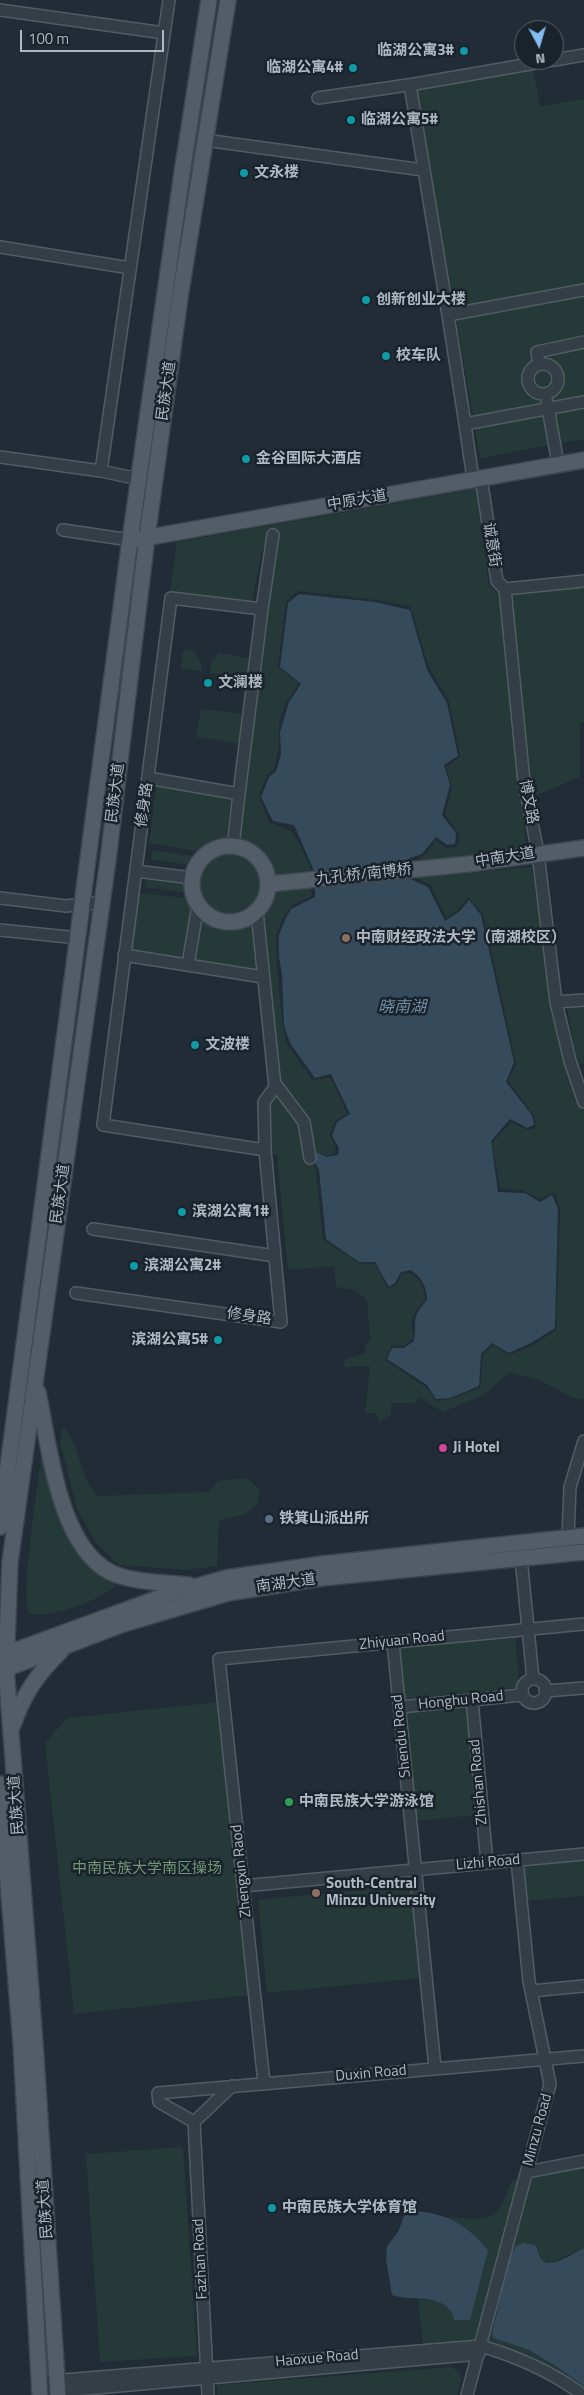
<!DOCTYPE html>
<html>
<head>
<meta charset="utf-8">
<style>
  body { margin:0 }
  #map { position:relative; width:584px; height:2395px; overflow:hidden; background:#212c36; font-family:"Titillium Web",sans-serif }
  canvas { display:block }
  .north { position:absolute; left:514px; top:20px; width:50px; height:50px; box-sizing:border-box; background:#1a232b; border:1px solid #565f68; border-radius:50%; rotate:174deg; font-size:14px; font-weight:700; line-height:20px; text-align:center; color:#afb9c3 }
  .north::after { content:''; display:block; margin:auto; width:18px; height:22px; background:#85bcf2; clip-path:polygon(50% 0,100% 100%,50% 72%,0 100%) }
  .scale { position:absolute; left:20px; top:30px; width:144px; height:22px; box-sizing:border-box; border:2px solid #afb9c3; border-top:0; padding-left:6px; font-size:15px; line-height:18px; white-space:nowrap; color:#afb9c3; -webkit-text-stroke:4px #1a232b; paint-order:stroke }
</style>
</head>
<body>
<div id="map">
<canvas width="584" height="2395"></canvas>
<div class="north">N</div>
<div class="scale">100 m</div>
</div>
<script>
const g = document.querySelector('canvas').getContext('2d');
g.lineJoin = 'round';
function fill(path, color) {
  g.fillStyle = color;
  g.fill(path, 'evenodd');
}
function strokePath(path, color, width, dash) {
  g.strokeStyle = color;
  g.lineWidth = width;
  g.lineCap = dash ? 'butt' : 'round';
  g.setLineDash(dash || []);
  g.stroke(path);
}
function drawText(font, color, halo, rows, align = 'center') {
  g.font = font + ' "Titillium Web","Noto Sans SC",sans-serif';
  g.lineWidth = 5;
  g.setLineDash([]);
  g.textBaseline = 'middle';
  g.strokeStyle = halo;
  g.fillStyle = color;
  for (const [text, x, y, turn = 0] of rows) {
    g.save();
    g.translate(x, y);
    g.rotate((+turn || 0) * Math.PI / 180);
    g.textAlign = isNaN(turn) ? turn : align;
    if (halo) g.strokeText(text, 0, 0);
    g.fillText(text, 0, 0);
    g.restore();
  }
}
fill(new Path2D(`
  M532,64L540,106L584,99V439L480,458L416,83Z
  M476,489L489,586L501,595L527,853L412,862L425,855L436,840L446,848L457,847L460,836L445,814L452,788L446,767L460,757L449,701L429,668L410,606L376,600L298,591L286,602L278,667L299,684L286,702L279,724V745L274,770L267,775L259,796L269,822L291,831L301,846L311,870L274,875C270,856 259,845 239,839L266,605L277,549L262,550L252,602L170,592L177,542Z
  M584,585V722L580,723V777L532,797L511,593Z
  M185,649L194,651L202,664L201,671L181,669L182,655Z
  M219,653L254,659L251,679L210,673L211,662Z
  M201,709L246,714L241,744L196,737Z
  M156,786L231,800L226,839L211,842L197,851L149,843Z
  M152,850L198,857L192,865L151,860Z
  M200 884a30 30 0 1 1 60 0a30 30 0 1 1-60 0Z
  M531,867L555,1008L566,1059L584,1113V1399L573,1398L541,1381L510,1372L484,1395L443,1412L420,1398L415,1403H391V1415L379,1423L376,1413H365L370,1366L344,1367L345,1359L365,1354V1346L370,1340L367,1300L355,1290L336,1287L334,1266L288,1270L277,1155L268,1153L266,1105L277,1086L261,917L272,903L274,890L311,887L312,896C305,900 293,903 289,909C284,915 280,925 277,933C274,944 282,1033 287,1043C294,1056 305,1068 313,1080L331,1077L347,1114L335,1121L330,1136L336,1148L335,1154L326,1156L316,1151L313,1162L316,1170L323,1239L358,1263L374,1264C381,1271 383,1281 388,1289L397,1285L401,1274L410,1273C421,1280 424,1287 425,1300C418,1307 411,1316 412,1327C412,1332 414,1334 413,1339L403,1346L392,1345L385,1360L427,1388L436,1401L450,1399L480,1388L483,1355L493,1345L509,1355L532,1346L556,1330L560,1210L555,1192L540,1199L522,1190L500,1189L492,1143L511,1122L528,1130L536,1128L534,1115L508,1081L516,1064L483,914L468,897L458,910L446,918L431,885L416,878Z
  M147,876L189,882L190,893L145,887Z
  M139,893L187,898L194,910L185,961L129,953Z
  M201,918C216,930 237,933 254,922L259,973L192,962Z
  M584,1005V1064L577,1063L567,1006Z
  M63,1427C81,1447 80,1476 97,1496L209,1492L218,1481L248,1478L260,1491L257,1505L245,1514L219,1520L217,1566L186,1570L119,1565L96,1543L77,1509L60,1442Z
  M43,1455L67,1534L83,1559L115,1582V1586C103,1599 46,1621 29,1613C20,1599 38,1483 41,1459Z
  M515,1635L519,1681L514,1688L403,1699L398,1646Z
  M219,1702L250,1995L74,2014L45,1743L67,1718Z
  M467,1705L477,1815L415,1821L405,1711Z
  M584,1860V1896L526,1901L523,1866Z
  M412,1884L421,1978L267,1993L258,1900Z
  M183,2147L197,2356L100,2362L86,2154Z
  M584,2167V2248L551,2263L542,2260L537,2247L532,2244L514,2249L497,2306L493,2336L529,2350L556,2366L584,2386V2393L526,2356L423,2345L418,2299L442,2302L452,2311L482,2244L446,2217C492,2219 494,2226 512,2180Z
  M452,2367L462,2376L457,2395H217V2385Z`), '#243938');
fill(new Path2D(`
  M299,594L375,602L410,610L427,670L447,703L458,756L444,765L450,785L442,815L456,833L455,844L447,845L436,837L422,854L410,858V879L428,887L445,921L460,911L469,900L481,915L514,1062L506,1082L532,1115L534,1125L527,1128L510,1119L491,1141L498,1192L525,1193L540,1202L552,1195L558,1209L555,1328L531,1343L509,1353L492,1343L481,1354L479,1386L450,1398L436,1399L427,1385L387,1359L392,1348H404L414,1341C418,1320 409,1320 427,1300C426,1286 423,1279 411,1270L401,1272L395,1283L389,1287L375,1262H359L326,1239L319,1170L314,1160L317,1152L326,1157L338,1155L339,1148L332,1136L337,1122L350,1114L331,1074L315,1078L290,1043L284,1026L282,975L279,957V935L285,920L291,909L315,897V873L294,825L273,821L261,797L269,777L276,771L281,755L280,732L289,702L301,684L280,667L288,603Z
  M406,2211C443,2211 464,2222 488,2250L470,2320H454C449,2292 413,2302 392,2295L386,2259L387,2246L398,2232Z
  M524,2243L535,2245C538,2249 539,2256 542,2260C551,2270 575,2252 584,2248V2386L556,2366L529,2350L494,2338L492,2334L509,2259L516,2246Z`), '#354b5c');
const minor = new Path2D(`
  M0,10L164,33
  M554,60L584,55
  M410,85L448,315
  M318,98L415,84L553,60
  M205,140L423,170
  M0,247L130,268
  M584,290L448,315L465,424L584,402
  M528 379a15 15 0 1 1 30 0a15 15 0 1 1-30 0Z
  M539,364L537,352L584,342
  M547,402L558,464
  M465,424L473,479
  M0,457L101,471L139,479
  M101,471L169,0
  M481,478L497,581L505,589L584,581
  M63,530L130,540
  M505,589L524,782L538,853L556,1002L570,1061L584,1102
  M262,609L273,535
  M148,778L239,794L233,846
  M239,794L262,609L171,598L103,1125L265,1150
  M136,871L192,878
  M0,898L66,906L102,902
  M0,930L78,938
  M124,955L263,977
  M188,965L198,905
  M556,1002L584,1000
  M277,1086L304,1122L310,1158
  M93,1229L275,1256
  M76,1293L281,1322L265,1150L264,1102L275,1087L257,912
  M568,1537L570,1487L584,1441
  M521,1558L533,1679
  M393,1642L435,2068
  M522 1691a12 12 0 1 1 24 0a12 12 0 1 1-24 0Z
  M545,1691L584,1688
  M472,1700L487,1863
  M400,1707L522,1695
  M243,1886L584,1854
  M531,1991L584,1986
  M264,2083L219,1659L584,1624
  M194,2122L159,2102L158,2093L584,2056
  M194,2122L208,2395
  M194,2122L232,2086
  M527,2172L584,2161
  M39,2382L481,2346C518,2357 551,2371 583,2395
  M40,2393L479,2354
  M467,2395L550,2084L529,1981L517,1860`);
const major = new Path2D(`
  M139,539L584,460
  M192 884a38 38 0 1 1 76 0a38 38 0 1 1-76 0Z
  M269,884L469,864L584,848
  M38,1392C49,1444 58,1545 110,1572C133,1583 164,1582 189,1585
  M0,1527L130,540L182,173L209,0
  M0,1656L167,1595L226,1578L322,1564L584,1536
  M0,1671L123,1624L228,1593L322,1578L584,1552
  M13,1725C23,1695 38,1673 61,1651
  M0,1784L21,2043L40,2395
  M58,2395L35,2043L6,1668L10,1562L108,860L147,537L180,297L228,0`);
strokePath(minor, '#525c64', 14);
strokePath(major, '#3e4750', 18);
strokePath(minor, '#343e46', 11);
strokePath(major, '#525d67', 15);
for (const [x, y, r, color] of [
  [464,51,5,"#0f9aa8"],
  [353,68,5,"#0f9aa8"],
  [351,120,5,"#0f9aa8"],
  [244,173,5,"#0f9aa8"],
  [366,300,5,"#0f9aa8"],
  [386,356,5,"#0f9aa8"],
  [246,459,5,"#0f9aa8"],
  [208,683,5,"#0f9aa8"],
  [346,938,5,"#8d6e63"],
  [195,1045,5,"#0f9aa8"],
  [182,1212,5,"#0f9aa8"],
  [134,1266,5,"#0f9aa8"],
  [218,1340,5,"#0f9aa8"],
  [443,1448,5,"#d1479c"],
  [269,1519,5,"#5c6f8a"],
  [289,1802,5,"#2e9e5b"],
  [316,1893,5,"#8d6e63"],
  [272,2208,5,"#0f9aa8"]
]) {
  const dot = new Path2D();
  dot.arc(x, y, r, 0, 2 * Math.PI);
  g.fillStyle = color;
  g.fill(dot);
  strokePath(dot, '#1a232b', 2);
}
drawText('bold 15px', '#afb9c3', '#1a232b', [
  ["临湖公寓3#",454,51,"right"],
  ["临湖公寓4#",343,68,"right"],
  ["临湖公寓5#",361,120],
  ["文永楼",254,173],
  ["创新创业大楼",376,300],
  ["校车队",396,356],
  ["金谷国际大酒店",256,459],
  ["文澜楼",218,683],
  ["中南财经政法大学（南湖校区）",356,938],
  ["文波楼",205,1045],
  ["滨湖公寓1#",192,1212],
  ["滨湖公寓2#",144,1266],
  ["滨湖公寓5#",208,1340,"right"],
  ["Ji Hotel",453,1448],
  ["铁箕山派出所",279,1519],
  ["中南民族大学游泳馆",299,1802],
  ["South-Central",326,1884],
  ["Minzu University",326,1901],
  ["中南民族大学体育馆",282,2208]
], 'left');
drawText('15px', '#afb9c3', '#1a232b', [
  ["民族大道",167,391,-82],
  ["中原大道",357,501,-10],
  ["诚意街",491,545,81],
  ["民族大道",116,793,-83],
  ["博文路",528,802,79],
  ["修身路",145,805,-82],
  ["中南大道",505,858,-9],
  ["九孔桥/南博桥",364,875,-6],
  ["民族大道",61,1194,-82],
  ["修身路",249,1317,8],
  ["南湖大道",286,1584,-8],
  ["Zhiyuan Road",402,1641,-6],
  ["Honghu Road",461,1701,-6],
  ["Shendu Road",402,1736,-96],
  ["Zhishan Road",479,1782,-95],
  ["民族大道",17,1805,-94],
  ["Lizhi Road",488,1863,-5],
  ["Zhengxin Raod",242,1871,-96],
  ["Duxin Road",371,2074,-5],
  ["Minzu Road",538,2130,-75],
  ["民族大道",46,2209,-94],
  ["Fazhan Road",201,2259,-93],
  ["Haoxue Road",317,2359,-5]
]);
drawText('15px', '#709773', '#1a232b', [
  ["中南民族大学南区操场",147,1869]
]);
drawText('italic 16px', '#708ea6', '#1a232b', [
  ["晓南湖",402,1008]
]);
</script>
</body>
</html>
